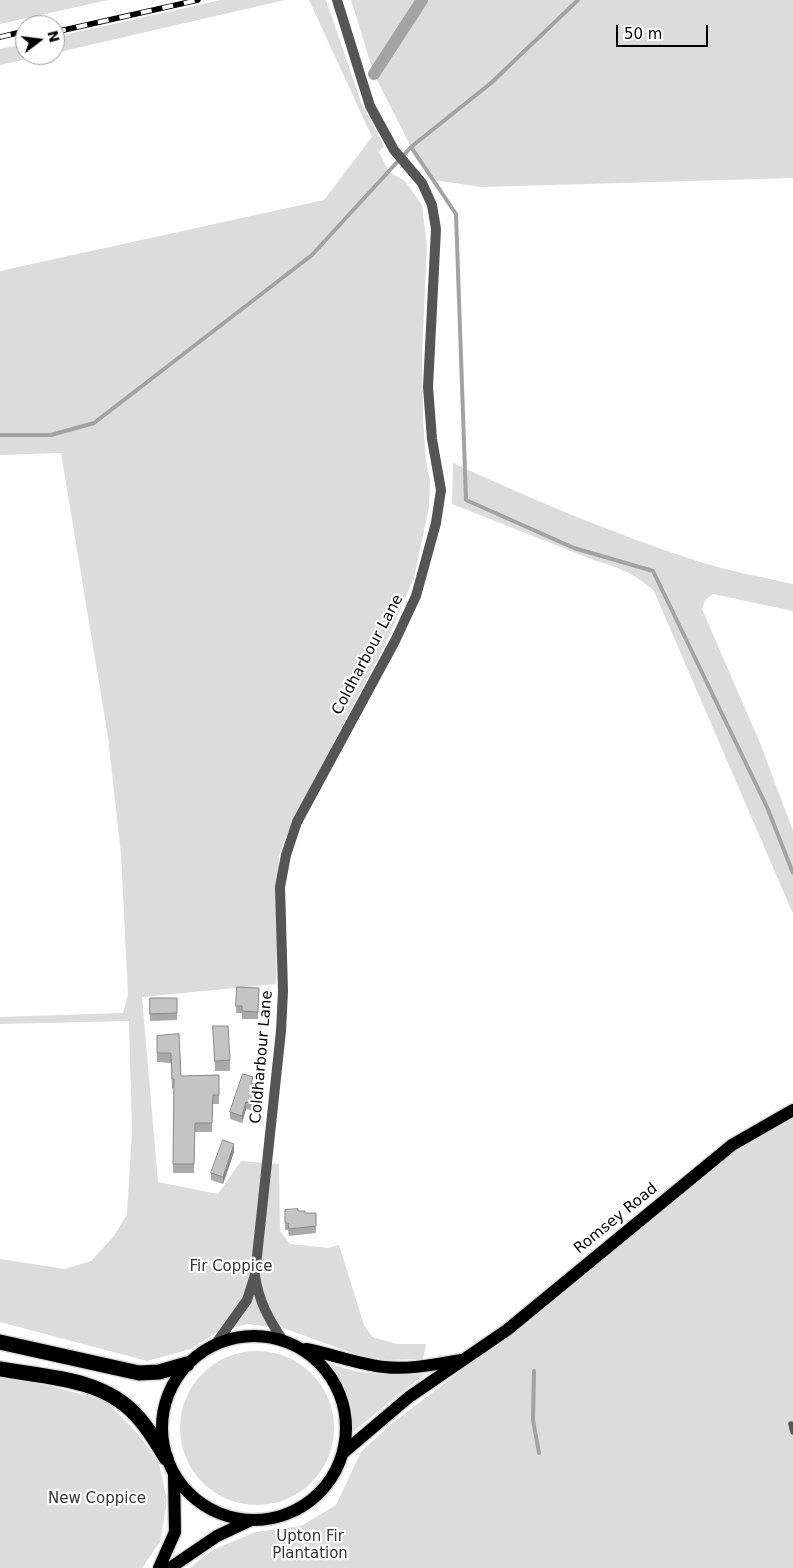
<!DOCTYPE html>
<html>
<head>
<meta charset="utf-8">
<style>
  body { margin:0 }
  #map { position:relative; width:793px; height:1568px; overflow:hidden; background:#fff; font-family:"DejaVu Sans",sans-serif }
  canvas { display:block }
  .north { position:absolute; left:15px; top:15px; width:50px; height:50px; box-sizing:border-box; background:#fff; border:1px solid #999; border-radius:50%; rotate:75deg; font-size:14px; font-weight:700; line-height:20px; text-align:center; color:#000 }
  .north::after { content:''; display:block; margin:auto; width:18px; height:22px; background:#000; clip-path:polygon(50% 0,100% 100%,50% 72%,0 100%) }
  .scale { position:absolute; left:616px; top:25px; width:92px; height:22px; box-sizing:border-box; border:2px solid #000; border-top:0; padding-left:6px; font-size:15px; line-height:18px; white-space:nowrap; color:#000; -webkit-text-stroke:4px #fff; paint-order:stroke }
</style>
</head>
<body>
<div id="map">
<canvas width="793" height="1568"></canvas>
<div class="north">N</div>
<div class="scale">50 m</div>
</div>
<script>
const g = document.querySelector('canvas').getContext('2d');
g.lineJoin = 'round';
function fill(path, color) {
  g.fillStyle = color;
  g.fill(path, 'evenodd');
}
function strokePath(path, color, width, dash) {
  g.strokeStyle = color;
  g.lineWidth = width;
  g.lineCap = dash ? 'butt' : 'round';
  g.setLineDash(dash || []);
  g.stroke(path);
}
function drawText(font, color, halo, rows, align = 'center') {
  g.font = font + ' "DejaVu Sans",sans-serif';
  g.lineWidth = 4.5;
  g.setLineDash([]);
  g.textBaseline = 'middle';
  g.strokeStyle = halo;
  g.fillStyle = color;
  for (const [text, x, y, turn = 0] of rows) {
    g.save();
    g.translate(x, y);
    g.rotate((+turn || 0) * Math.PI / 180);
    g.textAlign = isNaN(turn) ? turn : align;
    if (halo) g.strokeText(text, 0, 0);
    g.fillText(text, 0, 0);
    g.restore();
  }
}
fill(new Path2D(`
  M0,0H108L0,24Z
  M221,0H285L55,53V37Z
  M309,0H326L361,102L384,146L379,152L389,172L405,181L422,205L427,246L422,356L423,419L426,461L430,481L429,507L414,578L385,645L294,818L279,856L276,984L142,997L158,1182L218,1194L241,1161L279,1164L280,1231L290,1244L328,1248L339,1245L364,1325L372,1337L397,1344H426L423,1359L387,1360L363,1357L286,1329L248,1324L217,1332L191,1349L147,1361L0,1322V1259L65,1269L91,1261L114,1236L127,1214L132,1131L129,1021L0,1024V1017L123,1013L128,994L121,854L108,737L61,453L0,455V271L324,200L372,137Z
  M351,0H793V178L482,187L433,180L411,147L374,74Z
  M25,44V55H44L0,65V49Z
  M453,463C532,499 613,534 697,561C728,571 761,577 793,584V611L713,594L705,600L702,609L760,743L793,831V914L654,591C636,575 620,567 596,561L452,504Z
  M793,1118V1568H190L212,1550L256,1532L301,1526L336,1505L361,1452L390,1425L544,1307L735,1151Z
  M180 1428a77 77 0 1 1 154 0a77 77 0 1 1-154 0Z
  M330,1364L354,1371L390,1375L425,1374L351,1433L348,1396Z
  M0,1377L51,1386L106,1401L138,1434L159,1463L167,1501L160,1542L142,1568H0Z`), '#dcdcdc');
strokePath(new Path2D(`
  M411,147L491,83L578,0
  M0,435H51L94,423L312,255L411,147L456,214L466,500L574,548L653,571L767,807L793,873
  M534,1371L533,1420L539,1453`), '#a3a3a3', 4);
strokePath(new Path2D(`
  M374,74L422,0`), '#a3a3a3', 12);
const primary = new Path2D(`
  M162 1428a92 92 0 1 1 184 0a92 92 0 1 1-184 0Z
  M306,1349C332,1354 357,1364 384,1367C410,1370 436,1364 461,1360
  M343,1453L409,1397L507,1330L732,1145L793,1110
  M159,1568L175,1532L174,1475
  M170,1568L217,1536L251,1520`);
const motorway = new Path2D(`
  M0,1342L139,1373L159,1372L187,1364
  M0,1369C45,1377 102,1378 135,1414C148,1427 157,1443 166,1458`);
strokePath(primary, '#dbdbdb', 15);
strokePath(motorway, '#dbdbdb', 18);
strokePath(new Path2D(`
  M791,1424L793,1432`), '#555', 5.5);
strokePath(new Path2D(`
  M255,1276C259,1301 268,1318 282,1339
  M217,1342L247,1300L255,1275L281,1031L283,991L280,887L286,855L297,822L395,641L416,596L436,523L441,490L432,439L428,387L436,229L432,205L422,183L394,150L370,106L337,0`), '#555', 10);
strokePath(primary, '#000', 12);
strokePath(motorway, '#000', 15);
const rail = new Path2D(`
  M55,32L198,0
  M0,37L25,31`);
strokePath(rail, '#000', 5.5);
strokePath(rail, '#fff', 4, [11]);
fill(new Path2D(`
  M237,987L259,988L258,1019H242V1013H236Z
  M150,998H177V1020L150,1021Z
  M213,1026L230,1060V1071H215Z
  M179,1034L181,1076L219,1075V1104H213L212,1132H195L194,1173H173L174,1088L172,1089L171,1063L157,1062V1036Z
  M253,1084L260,1093L254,1111L246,1109L242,1123L230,1119V1112Z
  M234,1152L223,1184L211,1180V1173Z
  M285,1210L298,1211L305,1213H316V1233L289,1236L288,1230H285Z`), '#a9a9a9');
fill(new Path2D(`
  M260,1086V1093L254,1111V1104Z
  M246,1102V1109L242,1123V1116Z
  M234,1144V1152L223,1184V1177Z`), '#898989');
const building = new Path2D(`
  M237,987L259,988L258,1012L242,1011V1006H236Z
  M150,998H177V1013L150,1014Z
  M213,1026H228L230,1060L215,1061Z
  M179,1034L181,1076L219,1075V1095H213L212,1123H195L194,1164H173L174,1079H172L171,1053H157V1036Z
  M243,1074L253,1077L251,1083L260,1086L254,1104L246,1102L242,1116L230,1112Z
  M223,1140L234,1144L223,1177L211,1173Z
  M298,1209V1211H305V1213H316V1226L289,1229L288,1223H285V1210Z`);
fill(building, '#c4c4c4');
strokePath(building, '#898989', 1);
drawText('15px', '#000', '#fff', [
  ["Coldharbour Lane",368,655,-62],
  ["Coldharbour Lane",262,1057,-85],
  ["Romsey Road",616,1219,-39]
]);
drawText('15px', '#333', '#fff', [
  ["Fir Coppice",231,1267],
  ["New Coppice",97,1499],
  ["Upton Fir",310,1537],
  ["Plantation",310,1554]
]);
</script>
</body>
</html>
